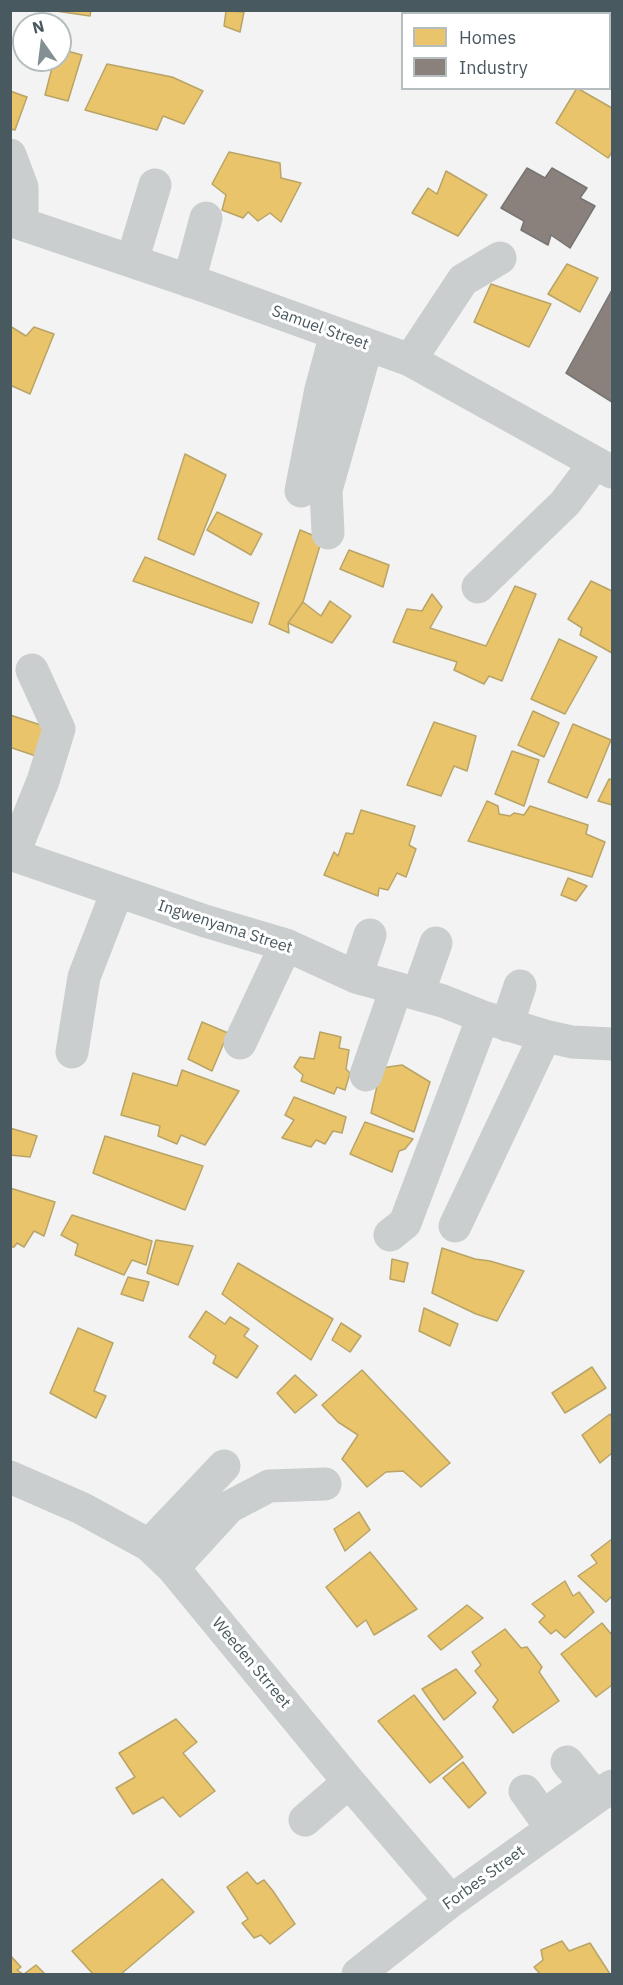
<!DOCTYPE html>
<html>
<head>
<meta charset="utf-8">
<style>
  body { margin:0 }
  #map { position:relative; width:623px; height:1985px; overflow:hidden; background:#f3f3f3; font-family:"IBM Plex Sans",sans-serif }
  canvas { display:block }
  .frame { position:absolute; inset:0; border:12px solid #495960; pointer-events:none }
  .legend { position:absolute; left:401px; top:12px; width:210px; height:78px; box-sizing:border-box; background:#fff; border:2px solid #b6bdbf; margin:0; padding:8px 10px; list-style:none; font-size:18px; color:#495960 }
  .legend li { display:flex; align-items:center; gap:12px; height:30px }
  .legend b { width:30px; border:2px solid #b6bdbf }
  .north { position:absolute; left:12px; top:12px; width:60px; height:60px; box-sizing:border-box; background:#fff; border:2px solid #b6bdbf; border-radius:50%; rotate:346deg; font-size:16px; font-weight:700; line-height:24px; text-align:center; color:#495960 }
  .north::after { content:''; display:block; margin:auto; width:21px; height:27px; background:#848f93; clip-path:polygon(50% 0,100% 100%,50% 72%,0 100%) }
</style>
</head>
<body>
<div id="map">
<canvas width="623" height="1985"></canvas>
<div class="frame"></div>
<ul class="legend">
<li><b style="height:16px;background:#e9c46a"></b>Homes</li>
<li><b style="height:16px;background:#8a817c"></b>Industry</li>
</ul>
<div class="north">N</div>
</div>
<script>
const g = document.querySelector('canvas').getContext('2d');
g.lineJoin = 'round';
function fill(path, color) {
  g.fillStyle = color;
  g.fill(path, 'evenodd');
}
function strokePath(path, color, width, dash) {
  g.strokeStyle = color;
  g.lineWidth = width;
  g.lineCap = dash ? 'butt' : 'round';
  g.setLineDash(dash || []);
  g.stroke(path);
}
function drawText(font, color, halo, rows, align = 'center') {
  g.font = font + ' "IBM Plex Sans",sans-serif';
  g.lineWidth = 6;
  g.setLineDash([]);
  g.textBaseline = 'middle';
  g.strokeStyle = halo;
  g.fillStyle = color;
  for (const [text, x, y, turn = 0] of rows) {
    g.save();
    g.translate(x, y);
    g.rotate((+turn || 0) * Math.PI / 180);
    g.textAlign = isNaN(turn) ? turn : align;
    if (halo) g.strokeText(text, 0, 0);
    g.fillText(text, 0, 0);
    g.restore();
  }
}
const homes = new Path2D(`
  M49,10H91L90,16Z
  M427,10H494L492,14H432Z
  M226,11L244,12L240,32L224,26Z
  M60,49L82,55L68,101L45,95L54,60H60Z
  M107,64L172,77L203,91L184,124L163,116L157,130L85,110Z
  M577,88L612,108V152L608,158L556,123Z
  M10,91L27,97L15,130L10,129Z
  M229,152L280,163L281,178L301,183L281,222L270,213L258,221L248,212L243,218L222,210L226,195L212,184Z
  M446,171L487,195L458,236L412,213L428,188L437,194Z
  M567,264L598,278L580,312L548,294Z
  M491,284L551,304L529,347L474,322Z
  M10,326L26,336L34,327L54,334L30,394L10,385Z
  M185,454L226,475L194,555L158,539Z
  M217,512L262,534L251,555L207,530Z
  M300,530L322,539L303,602L288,623L289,633L269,624Z
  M349,550L389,565L383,587L340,569Z
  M145,557L259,603L252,623L133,581Z
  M591,581L612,591V653L580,635L582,628L568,619Z
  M515,586L536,594L502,681L489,676L484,684L454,670L457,662L393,642L407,609L422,611L432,594L442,607L430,628L486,646Z
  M330,601L351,616L332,643L288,623L303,602L321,616Z
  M559,639L597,657L565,714L531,699Z
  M533,711L559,723L544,757L518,745Z
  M10,715L47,727L39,757L12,748L10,750Z
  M434,722L476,736L467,771L454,766L441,796L407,785Z
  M573,724L611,740L587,798L548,782Z
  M512,751L539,760L524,806L495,794Z
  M609,779L612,780V805L598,801Z
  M487,801L498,806L499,814L510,816L514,813L524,815L530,806L588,825L586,834L605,842L592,877L468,841Z
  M361,810L415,826L409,845L416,849L406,877L397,873L388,890L379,888L378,896L324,875L334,852L338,856L346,833L353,834Z
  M568,878L587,886L576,901L561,895Z
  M202,1022L228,1033L212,1071L188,1059Z
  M320,1032L341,1037L339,1048L349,1050L346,1069L350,1073L345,1090L337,1087L334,1094L301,1081L303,1075L294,1067L300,1057L314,1059Z
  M402,1065L430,1082L414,1132L371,1113L381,1068Z
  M182,1070L239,1091L205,1145L181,1135L177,1144L158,1136L160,1126L121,1115L133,1073L177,1086Z
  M294,1097L346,1117L342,1133L333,1131L325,1144L316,1140L311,1147L282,1138L294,1120L285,1115Z
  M365,1122L413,1139L405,1149L399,1151L392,1172L350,1154Z
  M10,1128L37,1136L30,1157L10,1155Z
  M105,1136L203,1166L185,1210L93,1173Z
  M10,1188L55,1202L44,1236L34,1231L24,1247L17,1243L14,1247H10Z
  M72,1215L152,1241L146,1265L132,1260L124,1275L75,1255L78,1244L61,1235Z
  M156,1240L193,1246L178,1285L147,1273Z
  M442,1248L475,1259L490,1261L524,1271L497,1321L476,1314L432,1293Z
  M392,1259L408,1263L404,1282L390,1279Z
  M238,1263L333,1319L311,1360L222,1294Z
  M128,1277L149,1282L143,1301L121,1294Z
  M424,1308L458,1324L450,1346L419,1331Z
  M206,1311L225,1324L230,1317L249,1329L244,1336L258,1346L237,1378L213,1363L216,1356L189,1337Z
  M341,1323L361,1336L350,1352L332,1340Z
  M78,1328L113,1343L94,1391L106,1396L96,1418L50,1393Z
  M592,1367L606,1388L565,1413L552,1393Z
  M362,1370L450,1463L421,1487L403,1471L386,1472L367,1487L342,1459L358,1435L338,1422L322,1405Z
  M295,1375L317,1395L295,1413L277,1393Z
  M610,1414L612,1418V1453L600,1463L582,1435Z
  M359,1512L370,1530L345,1551L334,1529Z
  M612,1539V1596L606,1602L578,1576L597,1563L591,1555Z
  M370,1552L417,1609L374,1635L366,1620L357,1627L326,1587Z
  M565,1581L573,1596L579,1592L594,1612L565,1638L556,1630L551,1634L539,1622L545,1616L532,1604Z
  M467,1605L483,1618L441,1650L428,1636Z
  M602,1623L612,1635V1685L596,1697L561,1654Z
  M505,1629L521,1648L527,1647L542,1667L539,1672L559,1701L513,1733L493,1707L498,1700L475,1671L481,1665L472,1652Z
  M456,1669L476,1693L444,1720L422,1689Z
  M414,1695L463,1757L430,1783L378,1721Z
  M176,1719L197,1742L183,1753L215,1791L180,1817L163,1797L133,1814L116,1788L135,1777L119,1753Z
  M463,1762L486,1793L469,1808L443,1778Z
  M247,1872L257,1884L264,1880L273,1891L295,1924L270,1944L261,1935L254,1938L242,1923L248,1919L227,1887Z
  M162,1879L194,1912L121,1974H93L72,1951Z
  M562,1941L569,1951L590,1943L610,1974H540L534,1967L543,1960L541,1950Z
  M10,1955L21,1967L17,1970L23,1974H10Z
  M36,1965L45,1974H24Z`);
fill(homes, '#e9c46a');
strokePath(homes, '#b9a467', 1.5);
const industry = new Path2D(`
  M527,168L545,178L552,168L587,188L580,198L595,206L570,248L551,235L548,245L521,230L524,221L501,208Z
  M612,290V402L566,373Z`);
fill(industry, '#8a817c');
strokePath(industry, '#767574', 1.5);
strokePath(new Path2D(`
  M10,155L22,187V224
  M10,220L202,285L410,360L612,472
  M132,261L155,185
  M189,281L206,218
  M410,360L463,280L500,258
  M301,491L321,389L336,334
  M328,533L326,490L367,345
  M478,587L565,503L595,463
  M10,854L205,921L286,945L356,977L443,1001L483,1017L545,1036L572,1042L612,1044
  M13,855L43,781L59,729L32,670
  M356,977L370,935
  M418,994L436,943
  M507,1025L520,986
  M240,1043L286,945
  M72,1052L84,977L117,892
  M366,1075L396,989
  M455,1226L545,1036
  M390,1235L405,1223L483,1017
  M10,1477L81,1508L149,1545L173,1568L349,1782L451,1901
  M149,1545L224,1466
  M173,1568L229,1507L269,1486L325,1484
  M525,1791L552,1829
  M557,1806L586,1785L567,1762
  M305,1820L349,1782
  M358,1974L451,1901L612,1786`), '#cacece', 33);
drawText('16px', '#495960', '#fff', [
  ["Samuel Street",320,328,20],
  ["Ingwenyama Street",225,927,18],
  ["Weeden Strreet",251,1663,50],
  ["Forbes Street",484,1878,-36]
]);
</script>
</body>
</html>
